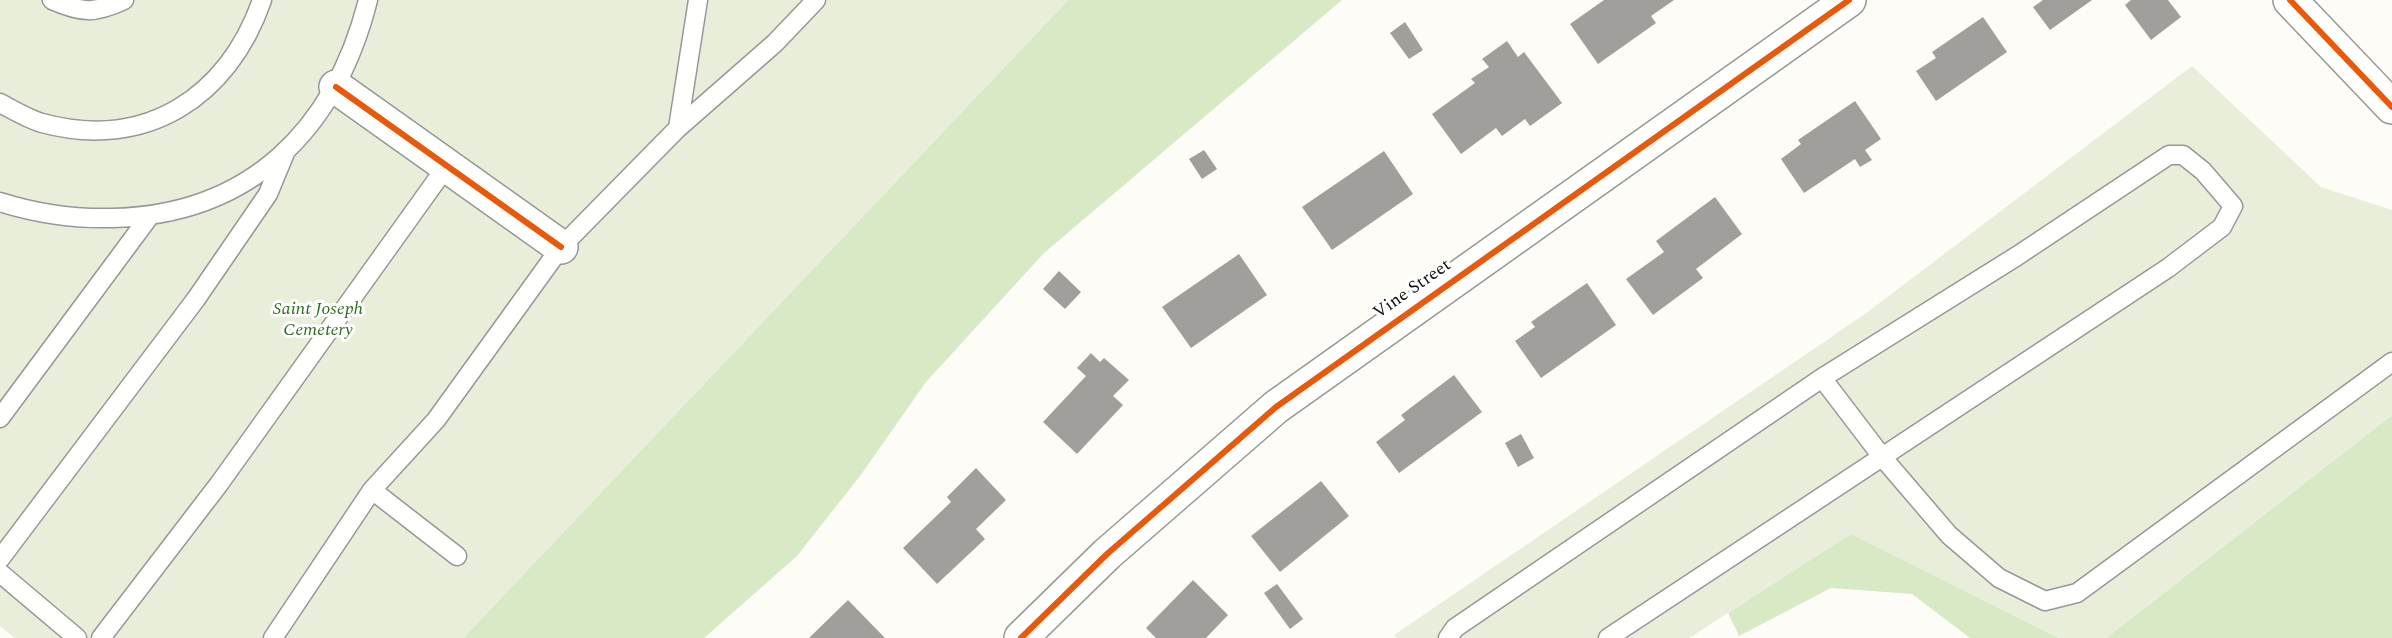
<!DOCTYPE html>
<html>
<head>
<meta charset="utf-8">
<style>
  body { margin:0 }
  canvas { display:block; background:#fdfcf7 }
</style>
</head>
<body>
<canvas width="2392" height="638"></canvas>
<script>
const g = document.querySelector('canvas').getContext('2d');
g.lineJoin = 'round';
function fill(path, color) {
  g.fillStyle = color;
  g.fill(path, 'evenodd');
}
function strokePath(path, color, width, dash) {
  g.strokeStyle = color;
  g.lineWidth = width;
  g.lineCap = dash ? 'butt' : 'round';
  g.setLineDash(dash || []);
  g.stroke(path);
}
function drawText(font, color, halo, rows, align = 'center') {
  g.font = font + ' Spectral,serif';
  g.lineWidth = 6;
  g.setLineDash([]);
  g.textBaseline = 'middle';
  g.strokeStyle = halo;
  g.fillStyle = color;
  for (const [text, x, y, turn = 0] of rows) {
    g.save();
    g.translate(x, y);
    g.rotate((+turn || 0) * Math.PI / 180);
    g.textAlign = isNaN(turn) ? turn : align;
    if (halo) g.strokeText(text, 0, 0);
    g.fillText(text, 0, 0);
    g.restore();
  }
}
fill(new Path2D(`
  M1068,0H1342L1044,253L926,382L860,476L797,556L704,638H463Z
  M2392,415V638H2106Z
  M1851,533L2059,638H1970L1912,594L1831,588L1739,636L1728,613Z`), '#d8eac5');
fill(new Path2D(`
  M0,0H1068L463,638H15L0,626Z
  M2192,66L2321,187L2392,210V415L2106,638H2059L1851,534L1689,638H1397L1394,635L1865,314Z`), '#e9eedb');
fill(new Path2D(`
  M1604,0H1674L1651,16L1656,23L1598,64L1570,24Z
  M2043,0H2092L2050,30L2033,7Z
  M2131,0H2168L2181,17L2151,40L2125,5Z
  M1983,17L2007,52L1936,101L1916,71L1936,58L1932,52Z
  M1405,22L1423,50L1409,59L1390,33Z
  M1507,41L1518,57L1524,52L1562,103L1530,126L1525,119L1502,136L1496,128L1461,154L1432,114L1475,83L1471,79L1489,67L1482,59Z
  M1855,101L1881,139L1865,150L1872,160L1860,167L1855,159L1804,193L1781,159L1801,144L1798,140Z
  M1204,150L1217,169L1202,179L1189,159Z
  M1384,151L1413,194L1332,250L1302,207Z
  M1715,197L1742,234L1696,269L1703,278L1653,315L1626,279L1664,252L1656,241Z
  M1239,254L1267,295L1191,348L1162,307Z
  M1059,271L1081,292L1065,309L1043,289Z
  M1587,283L1616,325L1541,378L1515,341L1535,327L1531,322Z
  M1091,353L1100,362L1104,358L1129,380L1113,396L1123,405L1077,454L1043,422L1086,376L1077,368Z
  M1454,375L1482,412L1399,473L1376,442L1405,420L1401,415Z
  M1521,434L1534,458L1518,467L1505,443Z
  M976,468L1006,500L976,529L985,539L937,584L903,548L951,502L947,497Z
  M1321,481L1349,516L1280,572L1251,536Z
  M1193,580L1228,615L1206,638H1156L1146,628Z
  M1277,584L1303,619L1290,629L1264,593Z
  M848,600L885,638H809Z`), '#a19f9c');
const service = new Path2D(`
  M52,0C82,13 94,14 124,0
  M698,0L678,128L775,43L816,0
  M0,103C13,110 28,119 42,123C145,151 228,98 262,0
  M0,202C38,214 73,219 112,218C250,215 335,130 368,0
  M1822,378L1883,458L1949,535L1999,578L2045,601L2077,593L2392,362
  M0,418L149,217
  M372,490L457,556
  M0,559L196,299L268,194L285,153
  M0,573L77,638
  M101,638L219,484L446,167
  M273,638L372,490L436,420L561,247L678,128
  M1448,638L1455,628L1822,378L2017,256L2169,155H2183L2203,171L2233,206L2222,227L2168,268L1608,638`);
const minor = new Path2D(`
  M2290,0L2392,107
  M336,87L561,247
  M1021,638L1107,554L1276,407L1849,0`);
strokePath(service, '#979795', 21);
strokePath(minor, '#979795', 36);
strokePath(service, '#fffffe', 18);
strokePath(minor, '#fffffe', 33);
strokePath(new Path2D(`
  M2290,0L2392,107
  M336,87L561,247
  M1021,638L1107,554L1276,407L1849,0`), '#e8590c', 6);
drawText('18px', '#111', '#fff', [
  ["Vine Street",1413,290,-35]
]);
drawText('italic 18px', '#2f6b1f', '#fff', [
  ["Saint Joseph",318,310],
  ["Cemetery",318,331]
]);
</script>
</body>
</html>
